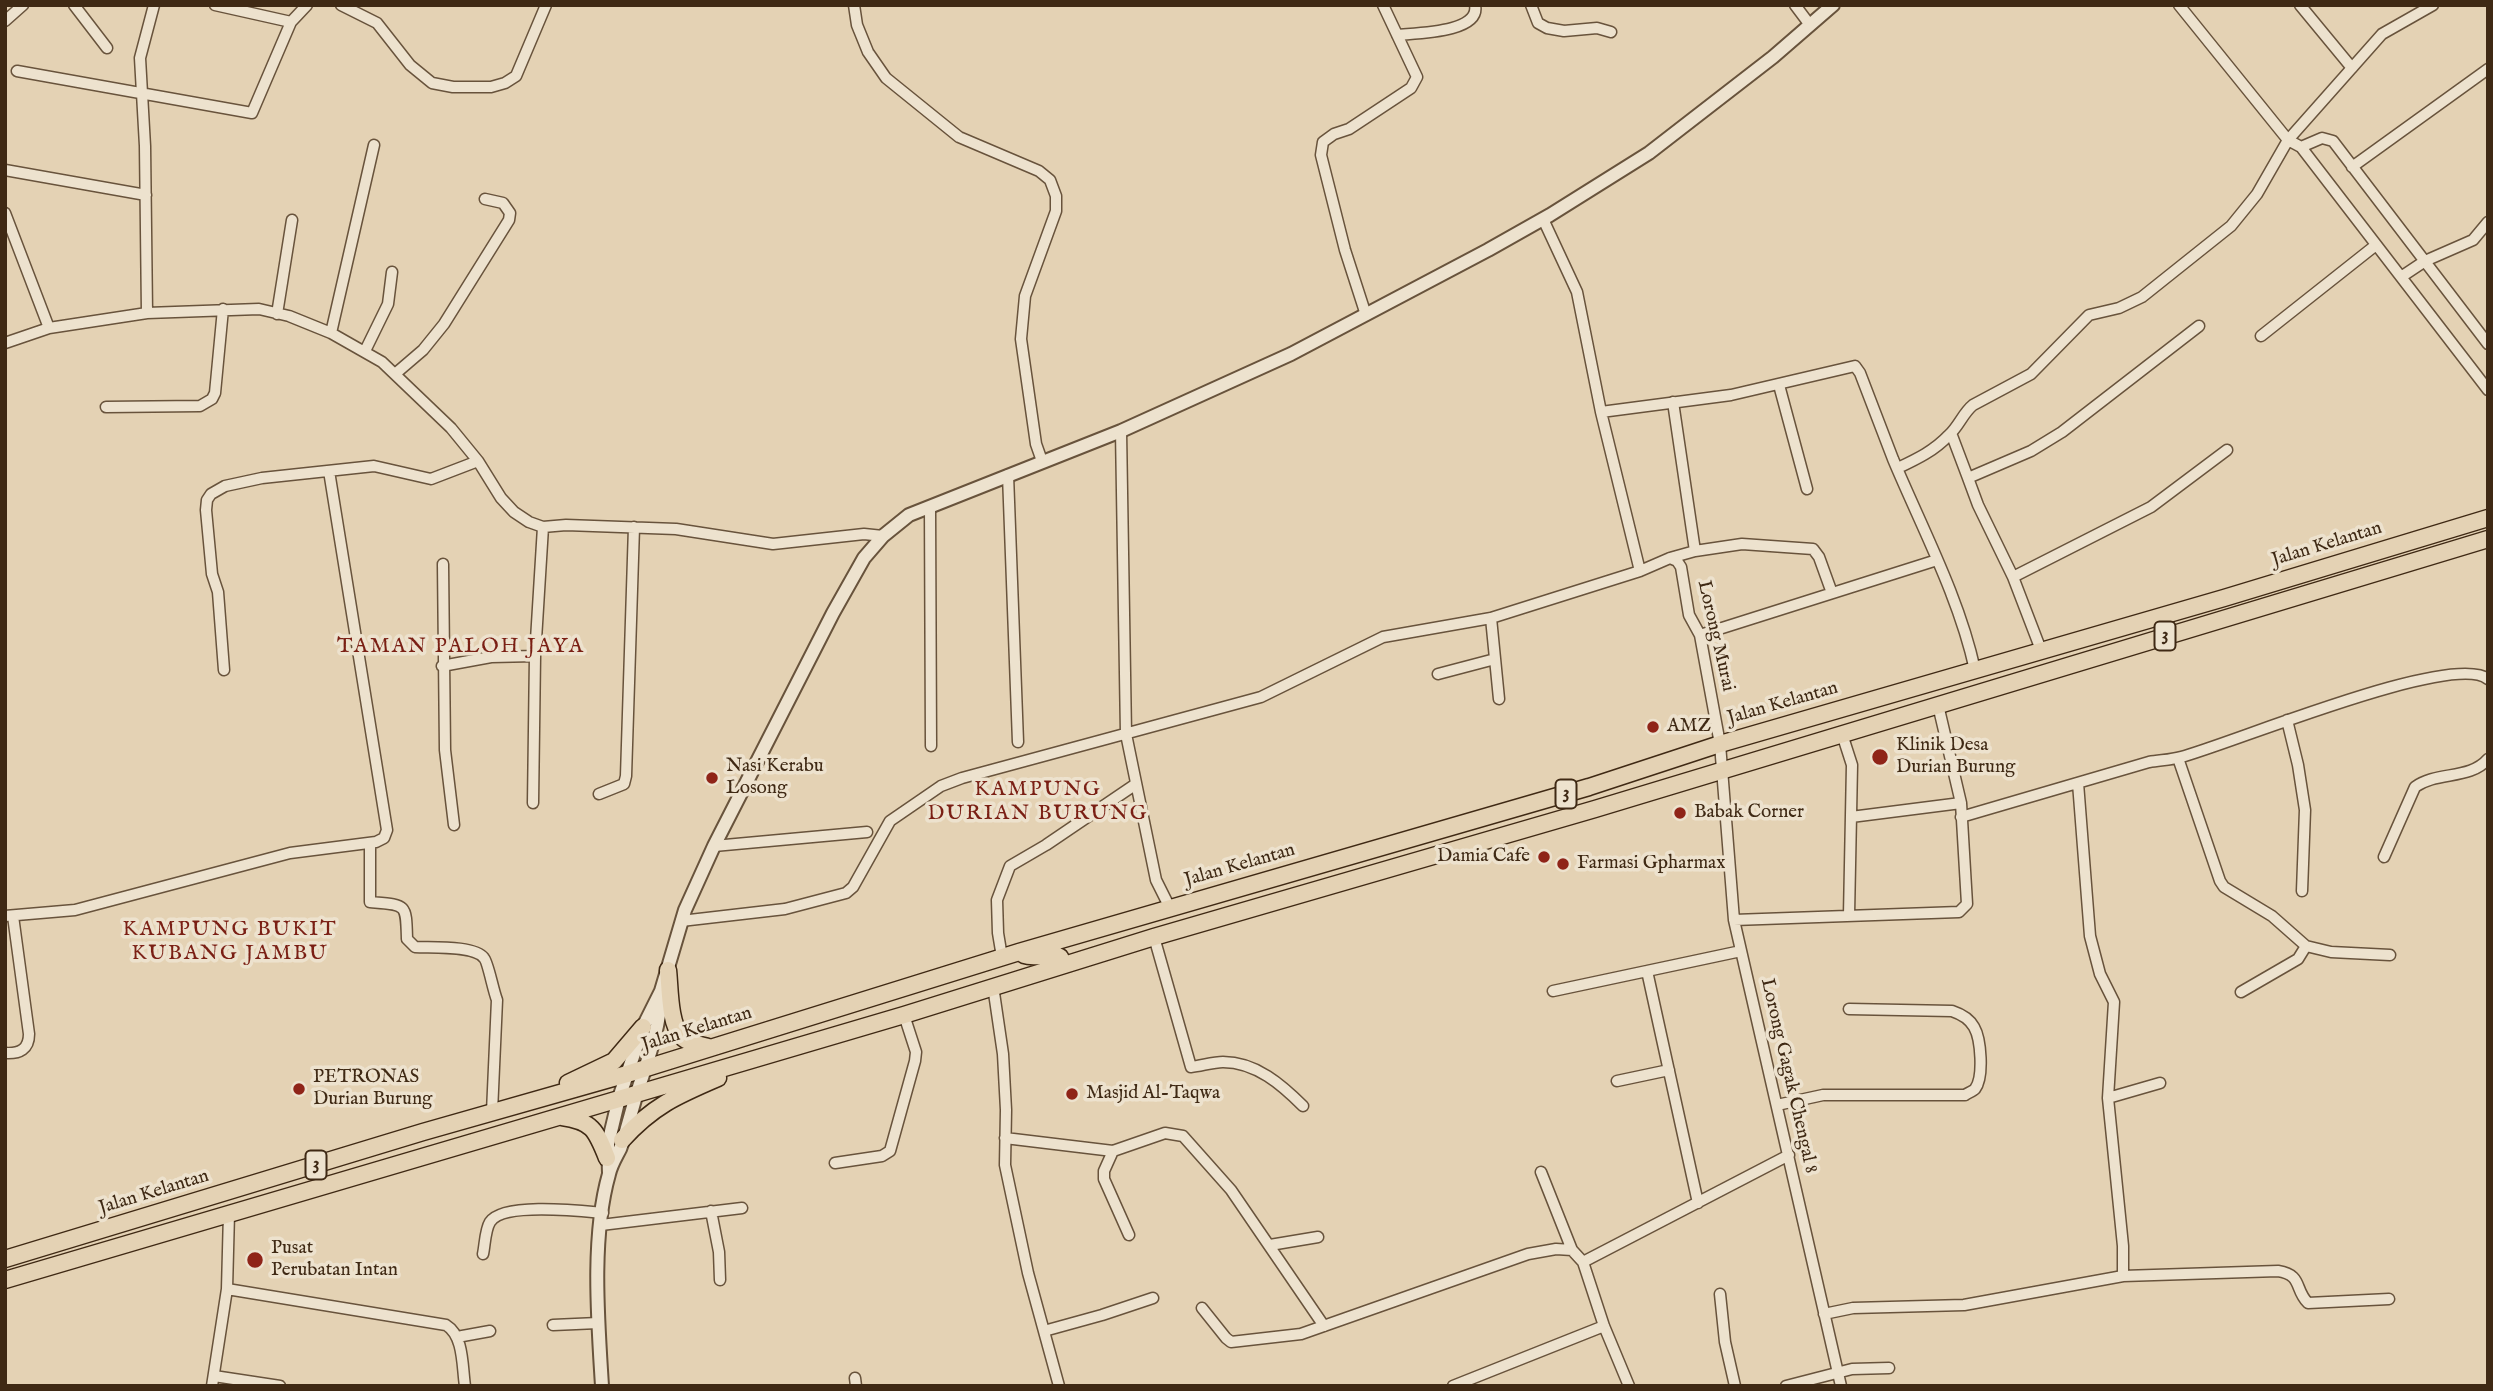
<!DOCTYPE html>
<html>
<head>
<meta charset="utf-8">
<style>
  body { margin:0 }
  #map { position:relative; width:2493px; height:1391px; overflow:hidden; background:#e4d2b4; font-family:"IM FELL English",serif }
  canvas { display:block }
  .frame { position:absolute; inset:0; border:7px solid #3f2914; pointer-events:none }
</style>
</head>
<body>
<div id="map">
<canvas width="2493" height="1391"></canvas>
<div class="frame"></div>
</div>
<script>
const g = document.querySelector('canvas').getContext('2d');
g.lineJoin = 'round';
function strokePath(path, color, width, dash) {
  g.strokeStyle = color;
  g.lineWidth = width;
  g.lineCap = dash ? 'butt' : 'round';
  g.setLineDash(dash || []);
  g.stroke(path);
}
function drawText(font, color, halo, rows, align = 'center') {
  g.font = font + ' "IM FELL English",serif';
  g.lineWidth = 7;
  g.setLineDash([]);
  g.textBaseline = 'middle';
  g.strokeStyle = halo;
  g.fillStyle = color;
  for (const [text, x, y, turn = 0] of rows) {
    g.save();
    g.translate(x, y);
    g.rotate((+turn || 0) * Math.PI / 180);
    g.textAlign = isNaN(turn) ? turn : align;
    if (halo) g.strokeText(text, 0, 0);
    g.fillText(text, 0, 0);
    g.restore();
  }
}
const minor = new Path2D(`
  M74,5L107,48
  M215,5L291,22
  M341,5L377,23L410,65L432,83L453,87H491L505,83L516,76L546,5
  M854,5L857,25L868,52L886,78L959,137L1039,171L1050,180L1056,196V211L1025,296L1021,339L1036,444L1042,461
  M1531,5L1538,23L1547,28L1564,31L1597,28L1611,32
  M1795,5L1810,25
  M2179,5L2288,140L2301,147L2488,390
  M2300,5L2352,68
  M5,21L23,5
  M1397,35C1415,33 1481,33 1475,5
  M17,71L252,113L291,22L307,5
  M2301,147L2322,138L2333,141L2488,344
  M2352,167L2488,69
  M5,170L146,195
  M5,213L49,328
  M1543,219L1577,292L1601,412L1640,571
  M2401,277L2425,261L2473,240L2488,222
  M147,313L145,146L140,58L154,5
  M277,314L292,220
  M1366,315L1345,250L1321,155L1323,142L1334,134L1349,129L1411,88L1417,77L1383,5
  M331,333L374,145
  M2261,336L2376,245
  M5,343L49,328L147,313L259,309L289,316L331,333L382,362L451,428L478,461L501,498L514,512L529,522L543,527L566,525L676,529L773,544L864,534L883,536
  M365,351L388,304L392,272
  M395,374L423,350L444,324L509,220L510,213L503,203L485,199
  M1779,385L1807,489
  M1673,402L1695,551
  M106,407L200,406L212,399L215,393L223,309
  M1601,412L1731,395L1855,366L1860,373C1871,402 1882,431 1893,459C1922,528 1959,597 1975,670
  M1121,431L1126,734L1156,880L1170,908
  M1951,433L1968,478
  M1898,468C1917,459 1934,451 1949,435C1959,426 1963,413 1973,405L2031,374L2089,315L2119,308L2142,297L2231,226L2257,194L2288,140L2382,34L2433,5
  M1008,475L1018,742
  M930,507L931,746
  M1670,558L1677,561L1681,567L1689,615L1700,635L1720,744L1734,920L1841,1386
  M443,564L445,750L454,825
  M2013,577L2151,507L2227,450
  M1491,618L1499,699
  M1700,635L1937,560
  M2041,650L2013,577L1978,505L1968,478L2031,451L2062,432L2199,326
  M442,666L491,657L535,656
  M224,670L218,592L212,574L206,510L207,500L211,494L225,486L262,478L374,466L431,479L478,461
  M1438,674L1495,659
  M2287,720L2298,765L2305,810L2302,891
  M1842,734L1852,765L1849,915
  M2178,758L2220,881L2224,887L2272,916L2306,946L2298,959L2241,992
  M2078,783L2090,936L2100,974L2114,1002L2108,1098
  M599,794L624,784L626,776L634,527
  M533,803L535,656L543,527
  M1851,817L1961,803
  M1961,817L2149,762C2160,760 2171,760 2181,757C2231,744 2452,651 2488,679
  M370,843V902C407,905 406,903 407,939L415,947C431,948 474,945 484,958C488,962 493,990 497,1000L492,1112
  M714,846L867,832
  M2384,857L2415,787C2437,771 2470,780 2488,759
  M5,916L75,910L290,853L376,842L384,838L387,830L329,471
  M1734,920L1959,912L1967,904L1961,803L1938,705
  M681,921L785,909L846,893L853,887L890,821L941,786L962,778L1261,697L1383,637L1491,618L1640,571L1670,558L1695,551L1742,544L1813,549L1819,557L1832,593
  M1154,937L1191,1067C1201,1066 1213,1062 1223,1062C1256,1062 1282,1085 1303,1106
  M2306,946L2331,952L2390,955
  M1002,957L998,933L997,900L1010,866L1046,845L1136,784
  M1647,971L1698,1203
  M993,986L1003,1054L1006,1110L1005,1165L1028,1273L1059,1386
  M1553,991L1741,951
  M5,1053C20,1054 29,1049 29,1034L13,916
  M1617,1081L1669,1070
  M1777,1105L1823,1095H1965C1968,1093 1973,1091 1975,1089C1984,1077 1981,1039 1974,1027C1969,1018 1961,1014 1952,1011L1849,1009
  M1005,1138L1113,1151L1165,1133L1183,1136L1231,1190L1324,1326
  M1113,1151L1104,1171V1179L1129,1235
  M835,1163L882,1156L890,1151L915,1061L916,1052L904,1015
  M1541,1172L1572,1250
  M711,1211L719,1252L720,1280
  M601,1225L742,1208
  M1270,1245L1318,1237
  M483,1254C485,1245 485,1230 490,1222C503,1202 581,1211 603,1213
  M1583,1262L1789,1155
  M2123,1276L2278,1271C2303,1275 2294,1289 2308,1303L2389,1299
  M227,1289L446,1325C464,1336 462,1366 465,1386
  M1720,1294L1725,1342L1735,1386
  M1202,1308L1226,1338L1231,1342L1301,1334L1528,1254L1556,1249L1572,1250L1583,1262L1604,1326L1629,1386
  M1824,1314L1853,1308L1964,1305L2123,1276V1246L2108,1098L2160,1083
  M553,1325L598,1323
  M1044,1331L1102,1315L1153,1298
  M457,1337L490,1331
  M214,1376L280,1386
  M855,1378L856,1386
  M212,1386L227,1289L229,1213
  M1453,1386L1604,1326
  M1786,1386L1852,1369L1889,1368`);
const tertiary = new Path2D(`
  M609,1173L608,1144L619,1098L643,1027L661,991L685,910L714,846L833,613L864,558L883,536L909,515L1121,431L1291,354L1488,250L1550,215L1649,153L1773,57L1833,5
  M602,1386C598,1321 591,1237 609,1174C611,1165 616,1157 620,1149C627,1131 631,1112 637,1093C647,1062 660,1028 661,995`);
const trunk = new Path2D(`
  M1024,955C1036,959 1049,952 1060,957L1063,964
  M668,970C670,987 669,1024 682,1037C688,1043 700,1045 708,1047
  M568,1083L614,1061L643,1027
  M562,1117C592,1121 596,1130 607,1158
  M622,1140C653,1106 676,1096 718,1078
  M5,1259L423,1132L627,1074L1019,952L1589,787L1720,744L2224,598L2488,518
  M5,1280L904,1015L1154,937L1595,809L2488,539`);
strokePath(minor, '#68533c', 13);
strokePath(tertiary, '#68533c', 16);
strokePath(trunk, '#3f2914', 19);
strokePath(minor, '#ede2ce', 10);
strokePath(tertiary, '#ede2ce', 12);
strokePath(trunk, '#e4d2b4', 16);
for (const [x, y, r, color] of [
  [1653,727,7,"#8f2418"],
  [1880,757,9,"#8f2418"],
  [712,778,7,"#8f2418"],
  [1680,813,7,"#8f2418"],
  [1544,857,7,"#8f2418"],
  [1563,864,7,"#8f2418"],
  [299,1089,7,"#8f2418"],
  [1072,1094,7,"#8f2418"],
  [255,1260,9,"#8f2418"]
]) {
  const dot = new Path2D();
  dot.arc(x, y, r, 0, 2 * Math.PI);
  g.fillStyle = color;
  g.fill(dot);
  strokePath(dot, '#ede2ce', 2.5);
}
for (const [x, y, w] of [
  [2165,636,21],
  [1566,794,21],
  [316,1165,21]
]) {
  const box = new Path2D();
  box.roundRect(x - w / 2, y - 14.5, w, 29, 5);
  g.fillStyle = '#ede2ce';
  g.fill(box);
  strokePath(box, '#3f2914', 2);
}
drawText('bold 18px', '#3f2914', null, [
  ["3",2165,636],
  ["3",1566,794],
  ["3",316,1165]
]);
drawText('19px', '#3f2914', '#ede2ce', [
  ["Jalan Kelantan",2327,545,-17],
  ["Lorong Murai",1715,636,77],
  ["Jalan Kelantan",1783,704,-16],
  ["Jalan Kelantan",1240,866,-16],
  ["Jalan Kelantan",697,1030,-17],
  ["Lorong Gagak Chengal 8",1788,1076,77],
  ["Jalan Kelantan",154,1193,-17]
]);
drawText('19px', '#3f2914', '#ede2ce', [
  ["AMZ",1667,727],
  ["Klinik Desa",1896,746],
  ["Durian Burung",1896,768],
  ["Nasi Kerabu",726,767],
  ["Losong",726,789],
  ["Babak Corner",1694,813],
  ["Damia Cafe",1530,857,"right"],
  ["Farmasi Gpharmax",1577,864],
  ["PETRONAS",313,1078],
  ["Durian Burung",313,1100],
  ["Masjid Al-Taqwa",1086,1094],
  ["Pusat",271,1249],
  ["Perubatan Intan",271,1271]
], 'left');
g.letterSpacing = '2px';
drawText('21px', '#7a1f14', '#ede2ce', [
  ["TAMAN PALOH JAYA",461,648],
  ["KAMPUNG",1038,791],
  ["DURIAN BURUNG",1038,815],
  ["KAMPUNG BUKIT",230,931],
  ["KUBANG JAMBU",230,955]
]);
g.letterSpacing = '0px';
</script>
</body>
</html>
